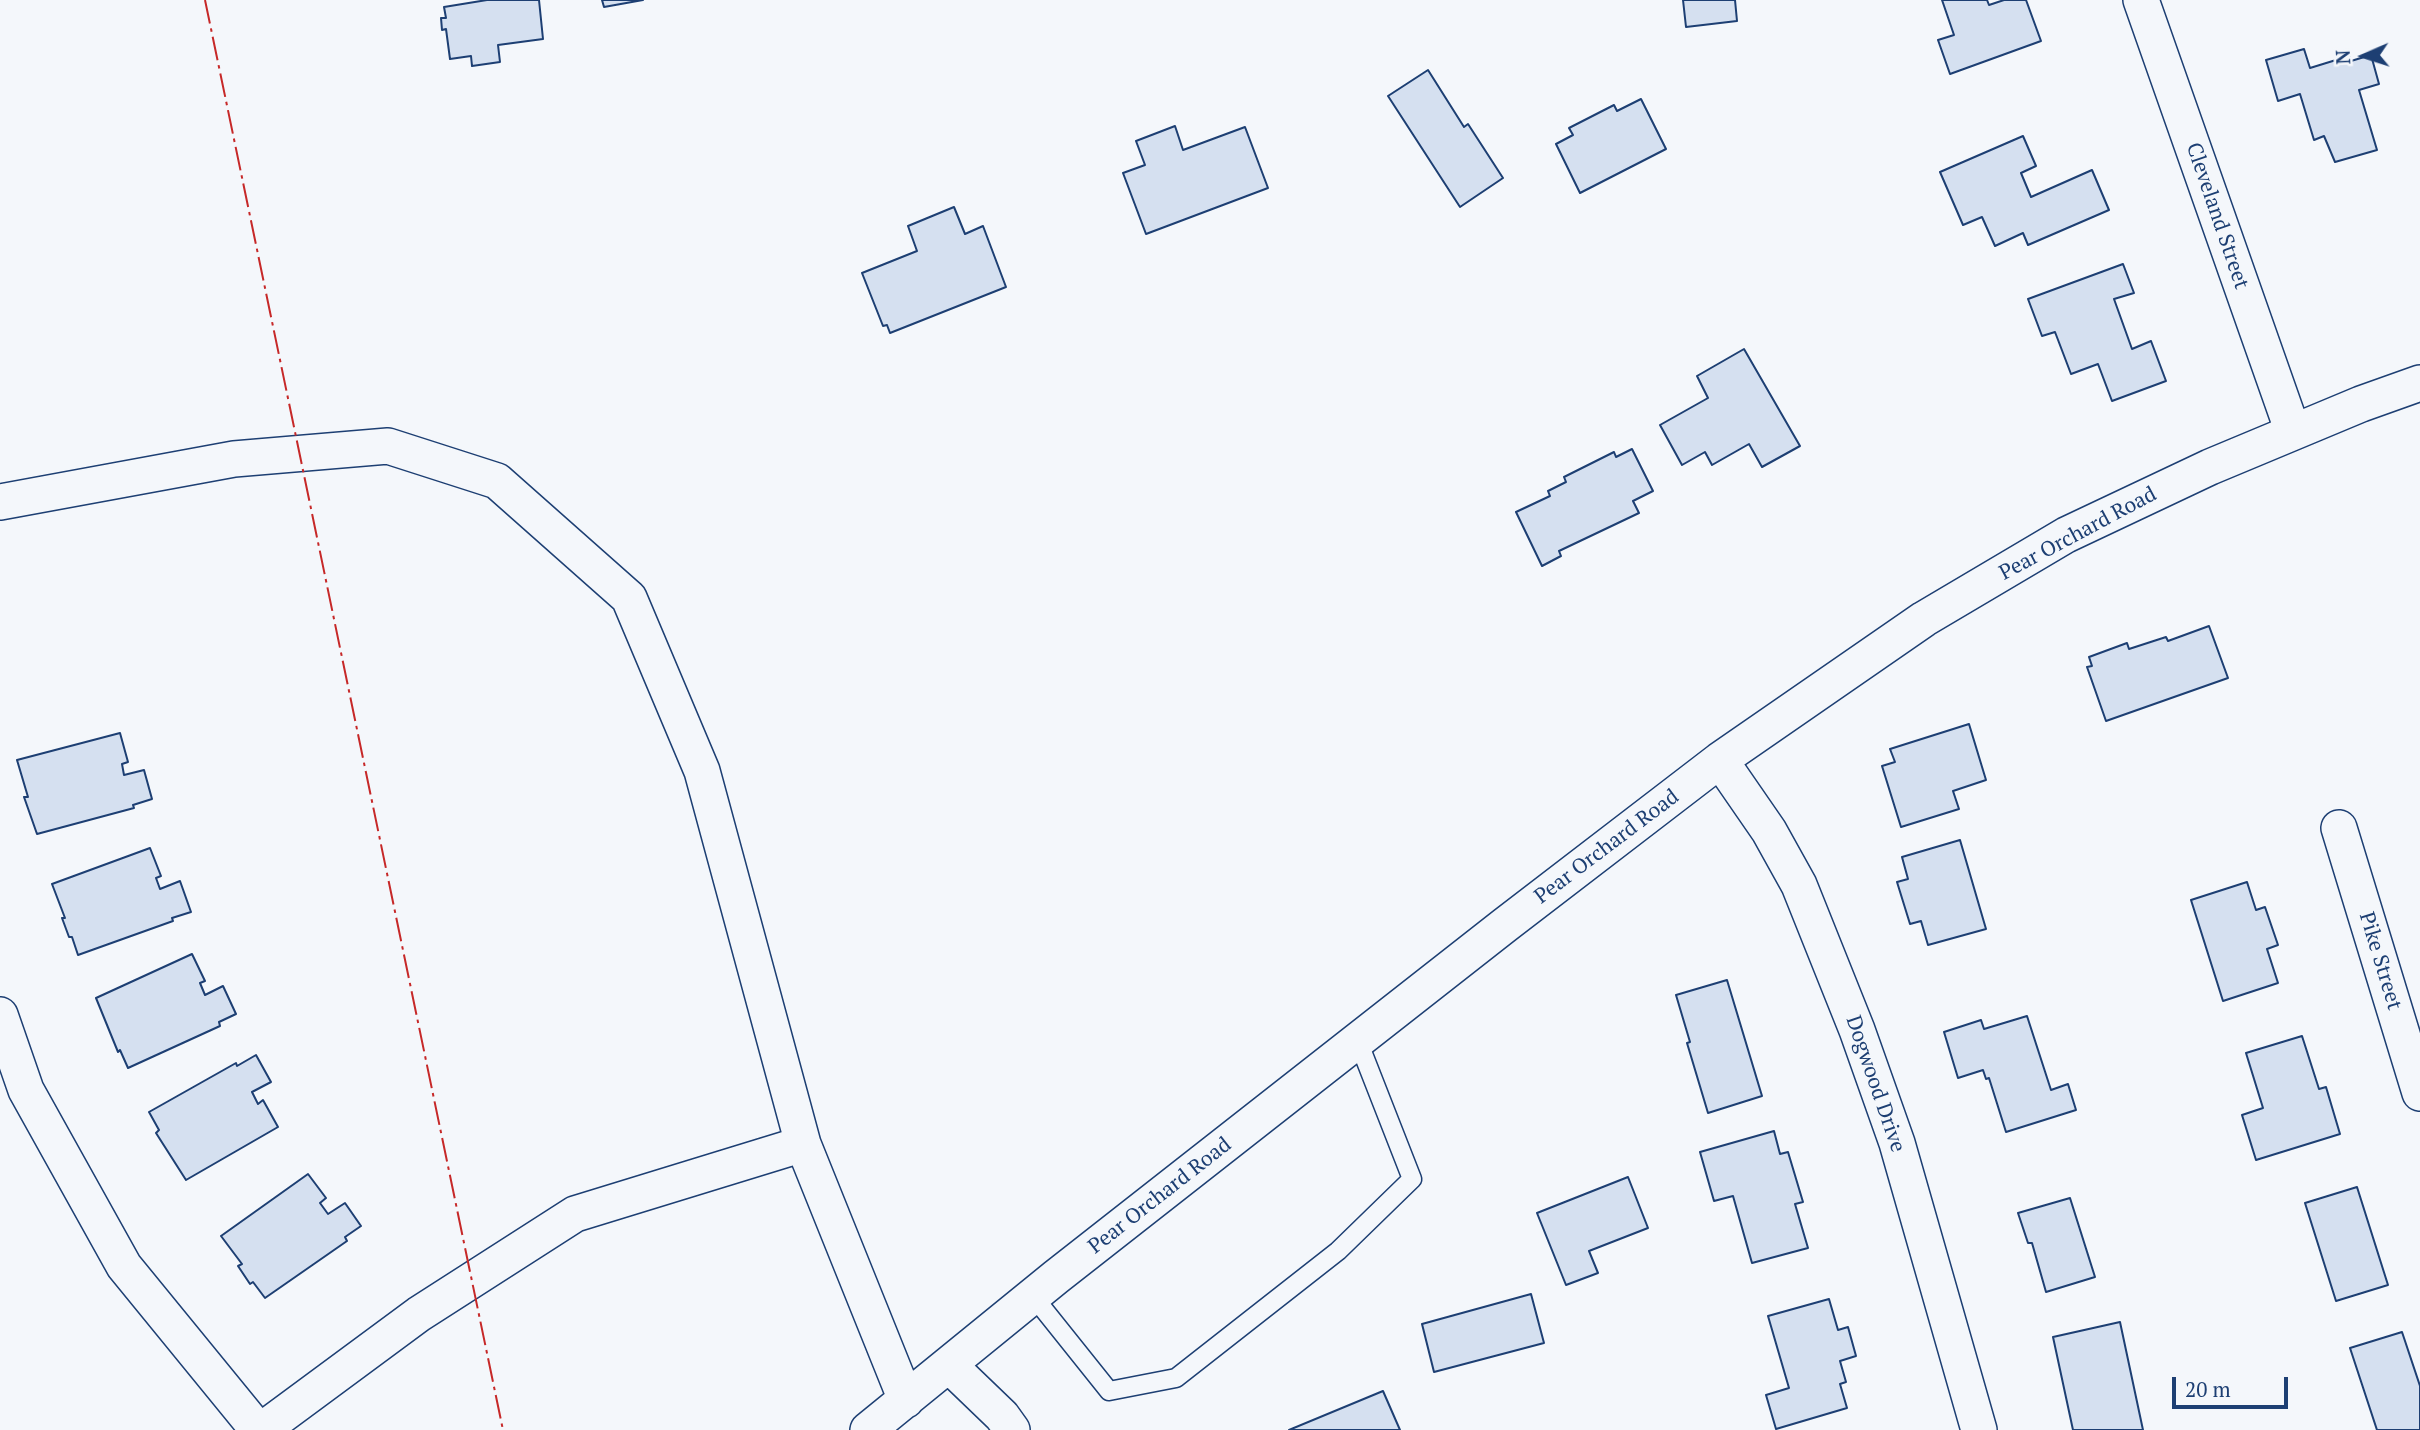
<!DOCTYPE html>
<html>
<head>
<meta charset="utf-8">
<style>
  body { margin:0 }
  #map { position:relative; width:2420px; height:1430px; overflow:hidden; background:#f4f7fb; font-family:"PT Serif",serif }
  canvas { display:block }
  .north { position:absolute; left:2329px; top:21px; width:70px; height:70px; -webkit-text-stroke:5px #f4f7fb; paint-order:stroke; rotate:267deg; font-size:19px; font-weight:700; line-height:28px; text-align:center; color:#1d3f73 }
  .north::after { content:''; display:block; margin:auto; width:24px; height:32px; background:#1d3f73; clip-path:polygon(50% 0,100% 100%,50% 72%,0 100%) }
  .scale { position:absolute; left:2172px; top:1377px; width:116px; height:32px; box-sizing:border-box; border:4px solid #1d3f73; border-top:0; padding-left:9px; font-size:21px; line-height:24px; white-space:nowrap; color:#1d3f73; -webkit-text-stroke:5px #f4f7fb; paint-order:stroke }
</style>
</head>
<body>
<div id="map">
<canvas width="2420" height="1430"></canvas>
<div class="north">N</div>
<div class="scale">20 m</div>
</div>
<script>
const g = document.querySelector('canvas').getContext('2d');
g.lineJoin = 'round';
function fill(path, color) {
  g.fillStyle = color;
  g.fill(path, 'evenodd');
}
function strokePath(path, color, width, dash) {
  g.strokeStyle = color;
  g.lineWidth = width;
  g.lineCap = dash ? 'butt' : 'round';
  g.setLineDash(dash || []);
  g.stroke(path);
}
function drawText(font, color, halo, rows, align = 'center') {
  g.font = font + ' "PT Serif",serif';
  g.lineWidth = 5;
  g.setLineDash([]);
  g.textBaseline = 'middle';
  g.strokeStyle = halo;
  g.fillStyle = color;
  for (const [text, x, y, turn = 0] of rows) {
    g.save();
    g.translate(x, y);
    g.rotate((+turn || 0) * Math.PI / 180);
    g.textAlign = isNaN(turn) ? turn : align;
    if (halo) g.strokeText(text, 0, 0);
    g.fillText(text, 0, 0);
    g.restore();
  }
}
const building = new Path2D(`
  M487,0H539L543,39L498,45L500,62L472,66L471,56L450,59L446,29L442,30L441,18H446L444,7Z
  M602,0H643L604,7Z
  M1683,0H1735L1737,21L1686,27Z
  M1942,0H1987L1989,5L2004,0H2026L2041,41L1950,74L1938,40L1954,35Z
  M2304,49L2310,68L2349,56L2351,61L2371,55L2379,84L2359,90L2377,150L2335,162L2324,136L2314,140L2300,94L2278,101L2266,60Z
  M1428,70L1464,127L1468,124L1503,178L1460,207L1388,96Z
  M1641,99L1666,149L1580,193L1556,144L1573,135L1569,128L1614,105L1617,111Z
  M1175,126L1183,150L1245,127L1268,188L1146,234L1123,173L1145,165L1136,141Z
  M2023,136L2036,166L2021,173L2031,197L2092,170L2109,210L2028,245L2023,233L1995,246L1982,217L1963,225L1940,172Z
  M954,207L965,234L983,226L1006,287L890,333L887,325L883,326L862,273L917,251L908,226Z
  M2123,264L2134,293L2114,299L2132,349L2151,341L2166,381L2112,401L2098,364L2071,374L2055,332L2042,336L2028,299Z
  M1744,349L1800,446L1762,467L1749,444L1712,465L1705,452L1682,465L1660,425L1708,398L1697,376Z
  M1632,449L1653,491L1633,501L1639,513L1559,551L1561,556L1542,566L1516,512L1550,496L1548,491L1566,482L1564,477L1614,452L1616,457Z
  M2209,626L2228,678L2106,721L2087,667L2092,666L2089,657L2127,643L2129,649L2166,637L2168,641Z
  M1969,724L1986,780L1953,791L1959,809L1901,827L1882,766L1895,762L1890,749Z
  M120,733L128,762L122,764L124,775L144,770L152,799L133,805L134,808L37,834L24,797H28L17,760Z
  M1960,840L1986,929L1928,945L1921,921L1910,924L1897,882L1908,879L1902,857Z
  M150,848L161,876L156,878L160,889L180,881L191,912L172,918L173,921L78,955L72,937H69L62,918H65L52,884Z
  M2247,882L2256,910L2265,907L2278,945L2267,949L2278,983L2223,1001L2191,900Z
  M192,954L205,981L200,983L205,995L223,986L236,1014L219,1022L220,1026L128,1068L120,1050L118,1052L96,998Z
  M1727,980L1762,1096L1708,1113L1687,1043L1690,1042L1676,995Z
  M2027,1016L2051,1090L2068,1084L2076,1110L2006,1132L1989,1078L1986,1079L1983,1070L1958,1078L1944,1032L1981,1020L1984,1029Z
  M2302,1036L2319,1089L2326,1087L2340,1134L2256,1160L2242,1115L2263,1108L2246,1053Z
  M256,1055L271,1082L252,1092L258,1104L263,1100L278,1127L186,1180L156,1133L159,1130L149,1112L236,1063L237,1066Z
  M1774,1131L1780,1154L1788,1152L1803,1202L1795,1204L1808,1248L1752,1263L1733,1196L1714,1201L1700,1152Z
  M308,1174L326,1198L320,1203L328,1214L345,1203L361,1226L345,1237L347,1241L265,1298L253,1282L250,1284L238,1266L242,1264L221,1236Z
  M1628,1177L1648,1228L1589,1251L1598,1273L1566,1285L1537,1213Z
  M2357,1187L2388,1285L2336,1301L2305,1203Z
  M2070,1198L2095,1277L2046,1292L2032,1243H2028L2018,1213Z
  M1531,1294L1544,1343L1434,1372L1422,1324Z
  M1829,1299L1838,1330L1848,1327L1856,1356L1840,1361L1846,1382L1840,1384L1847,1408L1776,1429L1766,1395L1789,1388L1768,1316Z
  M2120,1322L2143,1430H2073L2053,1337Z
  M2402,1332L2420,1386V1430H2377L2350,1348Z
  M1383,1391L1400,1430H1289Z`);
fill(building, '#d5e0f0');
strokePath(building, '#1d3f73', 2);
const service = new Path2D(`
  M1033,1296L1109,1391L1176,1378L1338,1251L1412,1179L1358,1041`);
const minor = new Path2D(`
  M2141,0L2293,432
  M0,502L234,459L388,446L497,481L629,598L702,771L803,1144
  M1720,760L1769,831L1799,885L1857,1030L1897,1143L1979,1430
  M2339,828L2420,1093
  M0,1015L26,1090L124,1266L258,1430
  M949,1365L1002,1416L1012,1430
  M262,1430L419,1314L575,1214L803,1144L906,1400
  M868,1430L1056,1277L1505,925L1720,760L1924,619L2066,535L2210,467L2361,404L2420,383`);
strokePath(service, '#1d3f73', 21);
strokePath(minor, '#1d3f73', 38);
strokePath(service, '#f4f7fb', 18);
strokePath(minor, '#f4f7fb', 35);
strokePath(new Path2D(`
  M205,0L503,1430`), '#c62828', 2, [24, 5, 3.5, 5]);
drawText('21px', '#1d3f73', '#f4f7fb', [
  ["Cleveland Street",2217,216,71],
  ["Pear Orchard Road",2078,534,-28],
  ["Pear Orchard Road",1607,847,-37],
  ["Pike Street",2380,961,73],
  ["Dogwood Drive",1875,1084,71],
  ["Pear Orchard Road",1160,1196,-38]
]);
</script>
</body>
</html>
